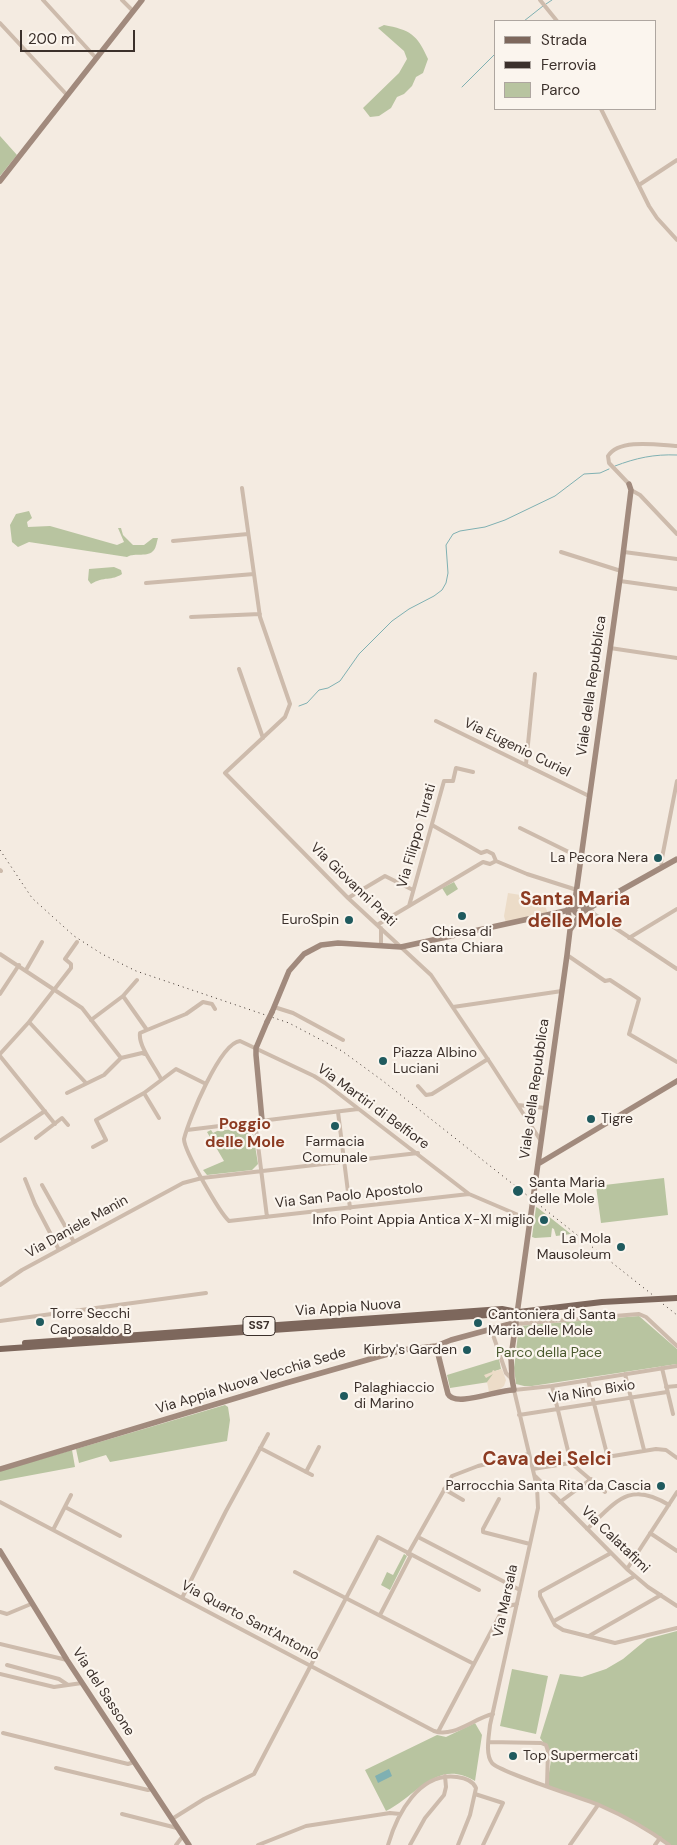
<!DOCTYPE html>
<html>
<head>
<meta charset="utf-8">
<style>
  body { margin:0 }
  #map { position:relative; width:677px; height:1845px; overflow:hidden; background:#f4ebe1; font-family:"DM Sans",sans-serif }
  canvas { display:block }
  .legend { position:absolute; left:494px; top:20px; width:162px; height:90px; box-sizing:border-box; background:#fbf5ee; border:1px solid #aea6a0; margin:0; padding:6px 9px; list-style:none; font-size:15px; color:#3b302b }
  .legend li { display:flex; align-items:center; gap:10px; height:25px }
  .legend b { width:25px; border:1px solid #aea6a0 }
  .scale { position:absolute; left:20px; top:30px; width:115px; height:22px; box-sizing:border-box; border:2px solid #3b302b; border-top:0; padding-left:6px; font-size:15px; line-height:18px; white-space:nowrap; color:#3b302b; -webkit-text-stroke:4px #fbf5ee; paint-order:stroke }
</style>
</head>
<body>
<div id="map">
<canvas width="677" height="1845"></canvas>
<ul class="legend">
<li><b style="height:6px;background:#7d675c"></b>Strada</li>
<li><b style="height:6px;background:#3b302b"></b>Ferrovia</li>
<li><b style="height:14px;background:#b8c4a0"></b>Parco</li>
</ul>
<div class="scale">200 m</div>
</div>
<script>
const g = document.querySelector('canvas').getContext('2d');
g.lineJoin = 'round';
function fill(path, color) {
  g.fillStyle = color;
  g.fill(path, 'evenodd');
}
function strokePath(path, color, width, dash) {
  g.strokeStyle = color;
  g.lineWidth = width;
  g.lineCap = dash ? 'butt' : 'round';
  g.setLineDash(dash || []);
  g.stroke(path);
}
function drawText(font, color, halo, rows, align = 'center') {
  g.font = font + ' "DM Sans",sans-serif';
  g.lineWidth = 4.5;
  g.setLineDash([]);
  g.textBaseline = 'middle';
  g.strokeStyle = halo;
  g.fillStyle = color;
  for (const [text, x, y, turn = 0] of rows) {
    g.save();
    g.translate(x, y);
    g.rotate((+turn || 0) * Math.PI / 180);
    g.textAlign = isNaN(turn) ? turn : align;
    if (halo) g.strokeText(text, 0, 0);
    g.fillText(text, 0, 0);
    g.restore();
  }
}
fill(new Path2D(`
  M384,25C410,30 417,34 428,59L423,73L416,77L412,86L404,94L397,97L391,108L379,116L370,117L363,108L399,73L407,59L404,51L378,28Z
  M0,136L17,155L0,176Z
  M29,511L32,518L27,522L28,527L50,526L117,545L124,542L118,528H121L123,535L133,545H144L153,538H158C157,541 156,548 154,550C148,558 135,552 127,557L29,542L18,547L12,542L10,525L16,514Z
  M114,567L121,570L122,574C112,581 104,576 91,584L88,580L89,569Z
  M454,882L458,889L447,896L442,888Z
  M252,1127L258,1164L252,1170L207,1175L203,1170L224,1161L207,1132L211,1130L213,1133L217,1131Z
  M664,1178L668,1215L601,1223L596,1186Z
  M536,1207L538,1208L571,1234L556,1236L554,1229L552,1228L551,1237L535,1238L532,1237Z
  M639,1316L677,1349V1364L532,1386H524L516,1384L514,1368L519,1326Z
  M499,1359L501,1369L495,1371L489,1382L450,1388L447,1375Z
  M225,1405L228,1407L230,1420L227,1441L110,1462L106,1455L79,1463L76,1449Z
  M72,1450L75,1467L0,1481V1471Z
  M404,1554L407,1556L390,1590L381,1585L387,1572L393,1575Z
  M677,1631V1845H669L615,1812L547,1785L552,1754L540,1738L560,1674L582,1677L606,1669L623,1659L647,1639Z
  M512,1669L548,1676L536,1734L500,1726Z
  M475,1723L482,1735L475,1781C437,1758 417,1796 386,1811L365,1770L437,1735L446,1737Z`), '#b8c4a0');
fill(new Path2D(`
  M508,893L527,896L526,902L539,906L545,905L548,914L506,923L504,916Z
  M502,1369L506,1380L504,1386L499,1390L489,1392L487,1382L493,1374L486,1378L484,1375L492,1372L493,1370L495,1371Z`), '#ecdcc8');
fill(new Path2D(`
  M389,1769L392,1776L378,1783L375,1776Z`), '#7fb0b2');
strokePath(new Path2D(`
  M546,4L552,0
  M524,21L543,6
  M462,87L496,53
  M615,466C636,458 654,454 677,455
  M299,706L307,703L319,690L328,688L340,681L359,654L392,621L409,609L434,596L442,590L446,583L448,573L446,545L453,534L460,531L485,527L505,520L555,496L584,474L600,473L609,469`), '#7fb0b2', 1);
strokePath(new Path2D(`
  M43,0L96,58
  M122,0L133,11
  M540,0L557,21
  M0,23L67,95
  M601,109L649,206L657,218L677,240
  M639,185L677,160
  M629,484L609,463L608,456C619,438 659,445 677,446
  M242,488L260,617L290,704L285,717L225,773L348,898L431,975L491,1064L541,1141
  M631,490L640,495L677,534
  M173,541L248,534
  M561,552L621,571
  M624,552L677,559
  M620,581L677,589
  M146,583L254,574
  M191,617L260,614
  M610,648L677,658
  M239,669L263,738
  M436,721L589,796
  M526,764L535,674
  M432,825L481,853L487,851L493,854L496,861
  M520,828L581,858
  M496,861L527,874L577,890
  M663,867L661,863L677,781
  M0,870L1,871
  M348,898L385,876L413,890
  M409,906L444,781H453L456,768L473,772
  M591,909L594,914L677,969
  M377,925L483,862L490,864L496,861
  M381,928V946
  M629,938L677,909
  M0,954L82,1008L121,1058
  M567,955L605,981L610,980L639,999L629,1034L677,1062
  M26,970L42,942
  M0,994L19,965
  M123,996L137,980
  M274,1007L293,1013L343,1040
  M453,1007L562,991
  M91,1020L123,996L147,1030L140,1033C138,1046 155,1067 161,1079
  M29,1022L86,1083
  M147,1030L186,1014L203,1002L212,1004L215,1009
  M0,1054L29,1022L71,968V964L65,959L77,942
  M0,1056L55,1124
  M121,1058L142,1053L145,1054
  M418,1086L426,1095L432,1094L488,1059
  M67,1093L104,1075L121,1058
  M144,1093L159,1118
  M518,1105L545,1108
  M338,1112L350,1208
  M255,1121L267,1217
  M187,1130L358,1109
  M36,1138L62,1118L68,1125
  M0,1141L45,1111
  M93,1147L106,1140L96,1120L144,1093L176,1069L206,1084
  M25,1179L35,1204L59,1250
  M42,1185L74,1242
  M469,1194L229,1221C220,1213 184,1151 184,1139C189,1119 220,1043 240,1041L314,1076L325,1083L469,1194L530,1220
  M0,1285L22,1270L183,1183L202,1178L418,1153
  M0,1321L206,1293
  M516,1324L639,1314L646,1317L677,1346
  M491,1329L506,1373L512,1379
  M662,1368L673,1414
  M625,1374L644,1450
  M588,1380L608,1458
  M552,1386L571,1463L605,1492
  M666,1387L677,1386
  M519,1415L667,1392
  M260,1448L312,1475
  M533,1469L656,1449L666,1450L677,1458
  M306,1472L319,1447
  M535,1476L542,1483L541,1487H537L514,1390L552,1386L677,1366
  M542,1483L628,1570L648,1587L677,1606
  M537,1487L538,1508L490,1725C489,1736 485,1754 492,1763C499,1772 582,1798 599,1805C624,1816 648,1829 669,1845
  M444,1489L463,1500
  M499,1499L483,1529V1532L530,1544
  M0,1502L434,1731C454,1738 474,1718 493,1714
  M560,1502L591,1479
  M65,1507L120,1536
  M587,1529C616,1502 629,1480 669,1505
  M53,1530L71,1495
  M650,1533L677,1551
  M418,1537L520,1590
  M611,1553L540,1592V1596L555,1625L563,1630L615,1643L677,1628
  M408,1554L452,1476L478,1466L529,1454
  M627,1569L677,1492
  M295,1572L474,1664
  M182,1598L226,1511L268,1434
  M0,1612L7,1614L31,1604
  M380,1615L411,1555
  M554,1621L635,1576
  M589,1636L661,1595
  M0,1644L67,1660
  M7,1665L59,1679L68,1685
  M0,1674L54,1687L82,1683
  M438,1732L504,1607L517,1604
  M3,1733L128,1764L134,1762
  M489,1742L541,1743L546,1745L548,1751L547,1785
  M56,1768L148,1790L152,1789
  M475,1794L503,1803L483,1845
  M122,1814L177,1828
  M172,1819L204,1799L254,1774L378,1537L479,1590
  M176,1845L183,1836
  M258,1845L306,1826L390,1813L400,1814
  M388,1845C397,1814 419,1772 457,1777C465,1778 473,1781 476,1788L470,1815L458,1845
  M410,1845L425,1818L444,1795L446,1787L445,1776
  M570,1845L598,1805
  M655,1845L660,1838`), '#cdbbac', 4);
strokePath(new Path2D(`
  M0,181L142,0
  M574,908L621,571L631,490L629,484
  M584,911L677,859
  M570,930L580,915
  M272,1012L289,971L304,954L321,945L338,943L401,947L574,909L578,905L583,906L584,911L582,914L579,915L575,912L574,909
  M262,1120L256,1055V1048L267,1022
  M538,1164L677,1081
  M436,1346L448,1394C455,1408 500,1389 514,1390L512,1379L511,1357L567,955L570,930L568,909
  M0,1469L286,1383L402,1350L436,1346L451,1340L510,1324H516
  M0,1551L67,1660L189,1845`), '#a18a7d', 5.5);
strokePath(new Path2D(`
  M25,1343L502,1309L512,1311
  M0,1349L502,1314L602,1302L677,1298`), '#7d675c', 6);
strokePath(new Path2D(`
  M0,850L32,898L74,936L102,954L136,971L289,1023L342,1051L383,1081L654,1296
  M663,1304L677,1315`), '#3b302b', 1, [1, 4]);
strokePath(new Path2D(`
  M267,1022L272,1012`), '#a18a7d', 5.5);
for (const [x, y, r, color] of [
  [658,858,5,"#1f5a5e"],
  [462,916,5,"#1f5a5e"],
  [349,920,5,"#1f5a5e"],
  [383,1061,5,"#1f5a5e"],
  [591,1119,5,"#1f5a5e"],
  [335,1126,5,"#1f5a5e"],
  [518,1191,6,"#1f5a5e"],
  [544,1220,5,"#1f5a5e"],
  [621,1247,5,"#1f5a5e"],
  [40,1322,5,"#1f5a5e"],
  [478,1323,5,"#1f5a5e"],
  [467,1350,5,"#1f5a5e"],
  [344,1396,5,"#1f5a5e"],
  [661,1486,5,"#1f5a5e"],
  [513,1756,5,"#1f5a5e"]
]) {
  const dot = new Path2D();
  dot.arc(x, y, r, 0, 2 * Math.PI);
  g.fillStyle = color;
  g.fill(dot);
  strokePath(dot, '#fbf5ee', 2);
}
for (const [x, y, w] of [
  [259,1326,32]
]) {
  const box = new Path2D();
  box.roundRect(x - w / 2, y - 9.5, w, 19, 4);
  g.fillStyle = '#fbf5ee';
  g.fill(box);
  strokePath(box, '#3b302b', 1);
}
drawText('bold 12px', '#3b302b', null, [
  ["SS7",259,1326]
]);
drawText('14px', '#3b302b', '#fbf5ee', [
  ["Viale della Repubblica",592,686,-82],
  ["Via Eugenio Curiel",517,748,26],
  ["Via Filippo Turati",417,836,-74],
  ["Via Giovanni Prati",353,885,44],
  ["Viale della Repubblica",535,1089,-82],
  ["Via Martiri di Belfiore",373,1107,36],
  ["Via San Paolo Apostolo",349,1196,-6],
  ["Via Daniele Manin",77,1227,-29],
  ["Via Appia Nuova",348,1308,-4],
  ["Via Appia Nuova Vecchia Sede",251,1381,-17],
  ["Via Nino Bixio",592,1392,-9],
  ["Via Calatafimi",615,1540,44],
  ["Via Marsala",506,1601,-78],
  ["Via Quarto Sant'Antonio",250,1621,28],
  ["Via del Sassone",103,1692,57]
]);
drawText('14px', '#3b302b', '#fbf5ee', [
  ["La Pecora Nera",648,858,"right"],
  ["EuroSpin",339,920,"right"],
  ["Chiesa di",462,932,"center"],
  ["Santa Chiara",462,948,"center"],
  ["Piazza Albino",393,1053],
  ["Luciani",393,1069],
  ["Tigre",601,1119],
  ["Farmacia",335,1142,"center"],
  ["Comunale",335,1158,"center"],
  ["Santa Maria",529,1183],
  ["delle Mole",529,1199],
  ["Info Point Appia Antica X-XI miglio",534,1220,"right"],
  ["La Mola",611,1239,"right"],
  ["Mausoleum",611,1255,"right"],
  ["Torre Secchi",50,1314],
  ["Caposaldo B",50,1330],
  ["Cantoniera di Santa",488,1315],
  ["Maria delle Mole",488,1331],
  ["Kirby's Garden",457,1350,"right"],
  ["Palaghiaccio",354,1388],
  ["di Marino",354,1404],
  ["Parrocchia Santa Rita da Cascia",651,1486,"right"],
  ["Top Supermercati",523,1756]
], 'left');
drawText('14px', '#4a5a2e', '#fbf5ee', [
  ["Parco della Pace",549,1353]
]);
drawText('bold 16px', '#8c3b22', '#fbf5ee', [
  ["Poggio",245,1125],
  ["delle Mole",245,1143]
]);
drawText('bold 19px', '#8c3b22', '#fbf5ee', [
  ["Santa Maria",575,900],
  ["delle Mole",575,922],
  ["Cava dei Selci",547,1460]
]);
</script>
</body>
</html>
